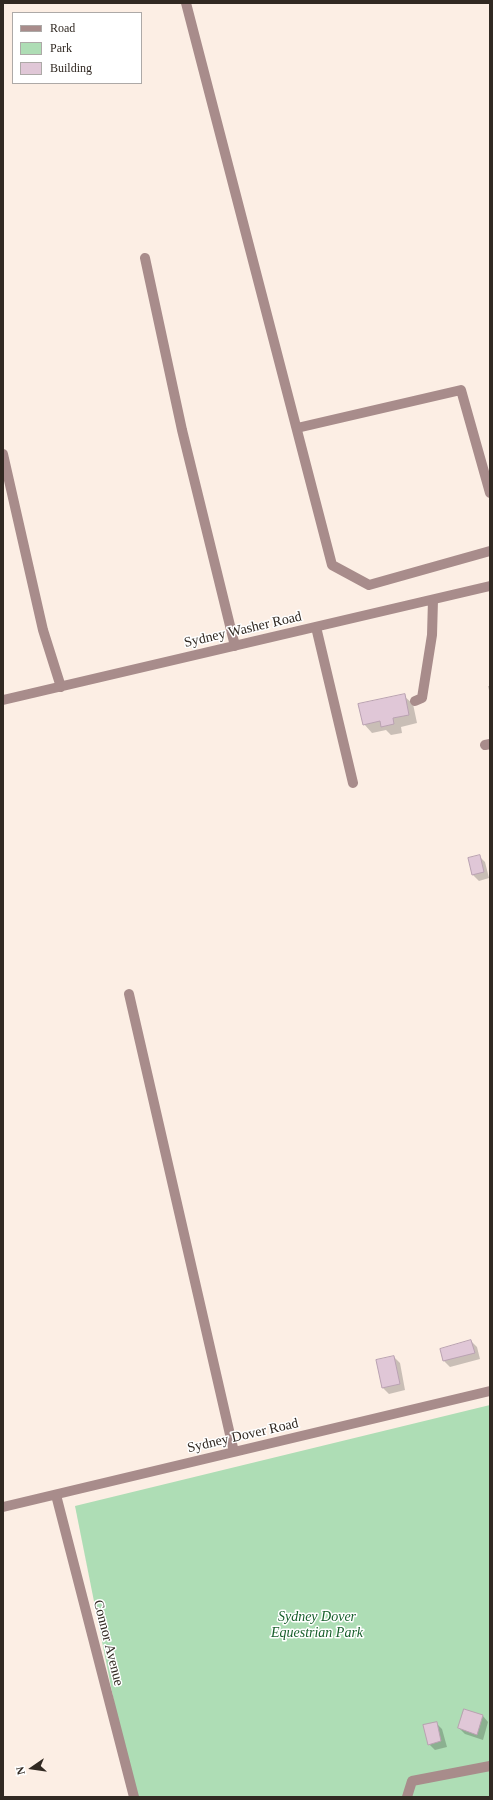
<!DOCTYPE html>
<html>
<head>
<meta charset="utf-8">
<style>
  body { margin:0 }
  #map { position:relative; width:493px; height:1800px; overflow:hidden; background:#fceee4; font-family:"Times New Roman",serif }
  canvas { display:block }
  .frame { position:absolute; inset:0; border:4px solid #312922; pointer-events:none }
  .legend { position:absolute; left:12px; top:12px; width:130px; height:72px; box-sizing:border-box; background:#fff; border:1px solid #ada9a7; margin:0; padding:5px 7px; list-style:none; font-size:12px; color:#312922 }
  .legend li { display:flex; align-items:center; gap:8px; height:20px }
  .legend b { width:20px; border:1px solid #ada9a7 }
  .north { position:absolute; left:12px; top:1748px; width:40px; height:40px; -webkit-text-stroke:3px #fff; paint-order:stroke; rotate:257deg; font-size:11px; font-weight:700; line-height:16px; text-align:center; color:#312922 }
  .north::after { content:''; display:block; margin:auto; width:14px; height:18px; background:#312922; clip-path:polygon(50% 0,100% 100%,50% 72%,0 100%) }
</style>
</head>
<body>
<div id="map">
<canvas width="493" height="1800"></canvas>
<div class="frame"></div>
<ul class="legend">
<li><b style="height:5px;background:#a88c8b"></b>Road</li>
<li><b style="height:11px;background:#aeddb5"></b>Park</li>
<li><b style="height:11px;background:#e0c7d7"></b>Building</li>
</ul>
<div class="north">N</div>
</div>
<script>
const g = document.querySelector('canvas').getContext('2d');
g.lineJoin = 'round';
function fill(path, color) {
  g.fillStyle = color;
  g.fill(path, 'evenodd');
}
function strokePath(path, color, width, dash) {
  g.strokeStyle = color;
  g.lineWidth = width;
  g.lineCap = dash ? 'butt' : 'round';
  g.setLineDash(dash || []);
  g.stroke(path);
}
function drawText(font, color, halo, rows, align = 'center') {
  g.font = font + ' "Times New Roman",serif';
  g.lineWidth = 3;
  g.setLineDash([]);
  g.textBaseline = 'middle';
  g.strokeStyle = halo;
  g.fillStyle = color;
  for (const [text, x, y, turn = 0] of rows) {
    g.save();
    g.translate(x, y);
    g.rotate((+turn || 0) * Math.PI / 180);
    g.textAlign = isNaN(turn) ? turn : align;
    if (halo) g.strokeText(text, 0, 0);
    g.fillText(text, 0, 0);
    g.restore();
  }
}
fill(new Path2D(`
  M490,1405V1797H133L75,1506Z`), '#aeddb5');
fill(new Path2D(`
  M488,686H490V694Z
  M404,696L413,704L417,723L401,727L402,733L391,735L386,730L372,733L364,724Z
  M479,856L485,862L489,878L479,881L473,875L469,858Z
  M471,1341L477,1347L480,1359L450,1367L444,1361Z
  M394,1357L400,1363L405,1390L389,1394L383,1388Z
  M483,1716L488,1722L483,1740L465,1734L459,1728Z
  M436,1723L442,1729L447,1747L435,1750L429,1744Z`), '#0003');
const building = new Path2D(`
  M405,694L409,715L393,718L394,724L381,727L380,721L363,725L358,704Z
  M480,855L484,872L472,875L468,858Z
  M471,1340L475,1353L443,1361L440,1349Z
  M394,1356L400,1384L382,1388L376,1360Z
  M464,1709L483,1715L477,1735L458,1728Z
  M437,1722L441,1741L428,1745L423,1725Z`);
fill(building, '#e0c7d7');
strokePath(building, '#b9a1b1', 1);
strokePath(new Path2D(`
  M186,3L332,565L369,585L490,551
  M145,258L182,430L235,646
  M297,428L461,390L490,493
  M3,454L43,630L61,687
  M316,627L353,783
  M3,700L490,586
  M415,701L422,698L432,635L433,600
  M485,745L490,744
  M129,994L234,1452
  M56,1495L134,1797
  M3,1507L490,1391
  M407,1797L412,1781L490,1766`), '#a88c8b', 10);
drawText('14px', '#312922', '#fff', [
  ["Sydney Washer Road",243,630,-13],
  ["Sydney Dover Road",243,1436,-13],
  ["Connor Avenue",108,1643,76]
]);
drawText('italic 14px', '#175e2b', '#fff', [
  ["Sydney Dover",317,1617],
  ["Equestrian Park",317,1633]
]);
</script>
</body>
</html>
